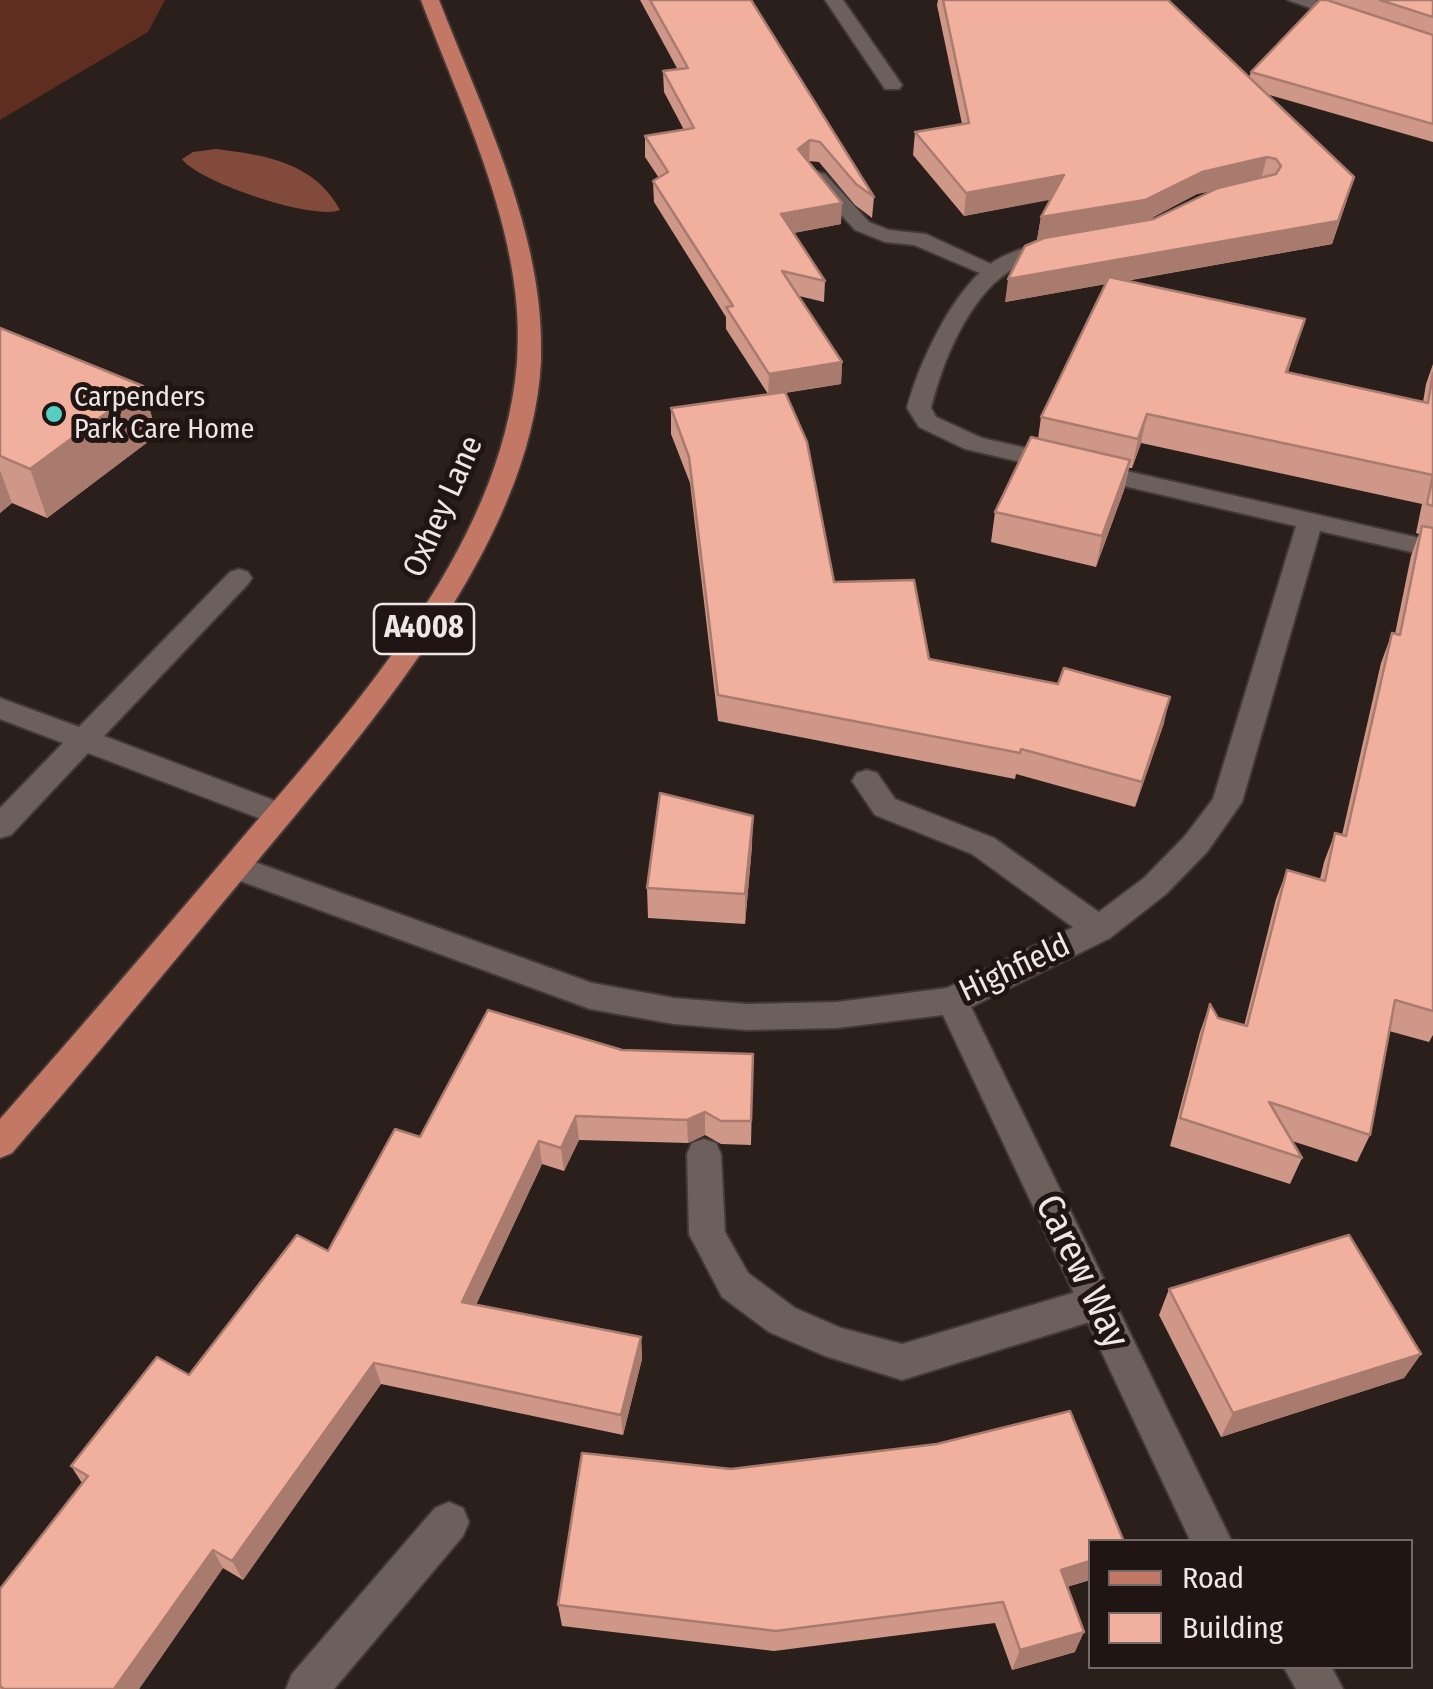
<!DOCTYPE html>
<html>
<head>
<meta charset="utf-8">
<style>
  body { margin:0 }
  #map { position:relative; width:1433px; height:1689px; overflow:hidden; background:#2a1f1b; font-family:"Fira Sans Condensed",sans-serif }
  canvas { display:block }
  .legend { position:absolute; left:1088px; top:1539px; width:325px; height:130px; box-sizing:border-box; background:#201512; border:2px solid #736966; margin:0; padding:12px 18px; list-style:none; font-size:30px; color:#efe7e5 }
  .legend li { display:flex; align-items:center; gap:20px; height:50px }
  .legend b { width:50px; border:2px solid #736966 }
</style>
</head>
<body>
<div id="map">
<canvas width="1433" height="1689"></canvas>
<ul class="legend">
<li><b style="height:12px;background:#c27865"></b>Road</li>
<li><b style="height:28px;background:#f1b09e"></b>Building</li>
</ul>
</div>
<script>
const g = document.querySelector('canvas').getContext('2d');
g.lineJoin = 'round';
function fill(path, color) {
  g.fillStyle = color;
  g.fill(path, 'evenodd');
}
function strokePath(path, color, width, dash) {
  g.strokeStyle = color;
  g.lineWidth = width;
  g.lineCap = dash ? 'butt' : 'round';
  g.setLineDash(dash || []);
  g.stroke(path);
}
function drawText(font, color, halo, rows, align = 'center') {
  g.font = font + ' "Fira Sans Condensed",sans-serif';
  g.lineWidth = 10;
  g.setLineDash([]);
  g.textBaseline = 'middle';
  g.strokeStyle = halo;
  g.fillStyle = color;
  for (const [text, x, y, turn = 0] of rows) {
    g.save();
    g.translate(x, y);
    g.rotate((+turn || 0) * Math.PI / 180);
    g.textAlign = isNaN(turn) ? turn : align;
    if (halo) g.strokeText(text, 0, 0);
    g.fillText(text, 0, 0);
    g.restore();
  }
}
fill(new Path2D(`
  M0,0H165L148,32L0,120Z`), '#5f2e20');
fill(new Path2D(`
  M216,149C266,155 315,163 340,210C314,221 198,182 182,159L193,152Z`), '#824a3a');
const lane = new Path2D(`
  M818,172L825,174L869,222L889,230L926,234L1006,271L995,278L987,276L914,245L885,242L855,230L808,178Z
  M239,569L248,572L252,578L248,584L104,736L289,806L294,814L289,822L279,825L269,822L88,753L11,835L0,838V808L63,743L0,719V698L79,727L230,572Z
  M867,770L877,773L895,799L994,838L1110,920L1115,929L1110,938L1099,941L1088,938L972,854L875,815L852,781L857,773Z
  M704,1139L716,1143L721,1154L725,1232L748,1273L795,1308L841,1328L902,1344L1096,1286L1109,1291L1114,1303L1109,1315L1096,1320L902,1380L825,1356L769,1332L722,1297L689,1234L687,1154L692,1143Z
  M449,1502L463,1508L469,1522L463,1536L334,1689H286L292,1674L435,1508Z`);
const street = new Path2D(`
  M825,0H843L902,85L899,89H885Z
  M1288,0H1315L1358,17L1349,22Z
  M1059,239L1067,240L1070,245L1067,250C1047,256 1025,260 1008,272C967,300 942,363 931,408L936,417L982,438L1433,541V557L1320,531L1242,802L1207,852L1166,894L1110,938L971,1007L1232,1542H1191L943,1015L837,1028L747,1030L674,1024L590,1009L224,875L220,867L224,859L235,855L592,983L674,998L747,1004L837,1002L947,988L1088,920L1144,878L1185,836L1213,799L1296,526L965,449L919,427L907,408C919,363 953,289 993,262C1012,250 1037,244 1059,239Z
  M1283,1666H1331L1343,1689H1296Z`);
const primary = new Path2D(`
  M421,0H439C483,113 546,236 541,361C532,546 363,733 250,870C171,965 93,1060 12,1153L0,1158V1119C77,1032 152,944 227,856C344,718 502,552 517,362C527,239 463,113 421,0Z`);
strokePath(lane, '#433937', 4);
strokePath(street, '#433937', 4);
strokePath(primary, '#433937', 4);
fill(lane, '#6d5f5b');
fill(street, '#6d5f5b');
fill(primary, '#c27865');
fill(new Path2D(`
  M640,0H751L874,197L872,218L855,205L819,162L809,161L841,224L794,233L825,281L824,302L799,296L842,362L841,384L785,393L834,582L929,659L1164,723L1135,807L1016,774L1015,779L718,721L690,483L671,434V408L768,394L726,329V317L654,202L653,181L659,178L645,157V136L684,130L664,92L663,71L678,70Z
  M938,0H1168L1249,78L1251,72L1330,0H1433V142L1266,94L1347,200L1332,244L1126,281L1296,348L1288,372L1423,402L1426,384L1433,364V1035L1429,1042L1389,1031L1370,1135L1357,1162L1292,1141L1302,1158L1290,1184L1170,1146L1200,1032L1210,1004L1218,1018L1244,1026L1276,899L1287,870L1320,879L1324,862L1335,833L1342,835L1381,663L1392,633L1395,634L1411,556L1419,534L1416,533L1422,504L1141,443L1132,468H1129L1124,490L1096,567L991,542L995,512L1038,439L1041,417L1105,284L1005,302L1037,240L1041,217L1050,199L964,216L913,155L915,132L962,124L937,5ZM1212,191L1154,219L1148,220L1197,194Z
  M0,328L143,386L157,435L47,518L12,503L0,513Z
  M752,846L745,924L648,918L647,888Z
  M622,1050L753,1054L751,1145L721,1144L705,1135L688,1143L579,1140L564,1171L542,1164L476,1305L641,1337L642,1359L623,1435L381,1384L243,1580L223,1568L139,1689H0V1589L82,1483L71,1466L189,1375L328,1251L420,1137Z
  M1169,1289L1421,1354L1404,1378L1221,1437L1159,1315Z
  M731,1469L1090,1580L1067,1587L1075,1652L1012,1670L995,1623L774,1651L562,1626L558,1605Z`), '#cf9788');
fill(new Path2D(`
  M810,140L809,161L797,169L798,149Z
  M1267,157L1261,179L1197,194L1141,223L1037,240L1041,217L1202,172Z
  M1064,175L1060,198L964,216L966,193Z
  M1354,177L1332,244L1005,302L1008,279Z
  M842,203L841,224L781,235V214Z
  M1305,319L1296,348L1278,401L1286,372Z
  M842,362L841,384L768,395L769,374Z
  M143,386L157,435L47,518L30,469Z
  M1147,414L1141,443L1132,468L1138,439Z
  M1130,460L1124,490L1096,567L1102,536Z
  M0,470L12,503L0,513Z
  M1170,697L1164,723L1135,807L1142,782Z
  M753,816L752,846L745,924V894Z
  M705,1112V1135L688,1143L687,1120Z
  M576,1116L579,1140L564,1171L561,1148Z
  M539,1141L542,1164L467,1324L462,1302Z
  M641,1337L642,1359L623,1435L621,1415Z
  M1421,1354L1404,1378L1221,1437L1233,1413Z
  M374,1363L381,1384L243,1580L232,1561Z
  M213,1550L223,1568L139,1689H114Z
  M1090,1561V1580L1052,1591L1061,1570Z
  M1084,1632L1075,1652L1012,1670L1020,1650Z`), '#a97b6f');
const building = new Path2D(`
  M650,0H751L874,197L856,184L820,142L810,140L798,149L842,203L781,214L825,281L782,271L842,362L769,374L726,307L733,306L653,181L668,172L645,136L694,128L663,71L688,68Z
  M943,0H1168L1354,177L1338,221L1008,279L1025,246L1044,238L1154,219L1218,188L1276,174L1281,166L1276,159L1267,157L1202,172L1145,200L1041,217L1064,175L966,193L915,132L969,123Z
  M1320,0H1327L1433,35V124L1251,72Z
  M1380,0H1433V17Z
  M1109,277L1305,319L1286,372L1428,403L1433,373V506L1427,504L1433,475L1147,414L1138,439L1041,417Z
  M0,328L143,386L30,469L0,456Z
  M785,392L807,442L834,582L914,580L929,659L1058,684L1064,668L1170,697L1142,782L1021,749L1020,753L718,695L689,457L671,408Z
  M1031,437L1130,460L1102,536L995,512Z
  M1422,526L1433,528V1011L1395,1000L1370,1135L1269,1102L1302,1158L1180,1118L1210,1004L1218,1018L1247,1026L1287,870L1325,881L1335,833L1346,836L1392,633L1400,635Z
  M660,793L753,816L745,894L647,888Z
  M488,1010L622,1050L753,1054L751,1121H721L705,1112L687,1120L576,1116L561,1148L539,1141L462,1302L641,1337L621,1415L374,1363L232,1561L213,1550L114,1689H4L0,1686V1589L88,1476L71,1466L157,1357L189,1375L297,1235L328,1251L395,1129L420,1137Z
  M1349,1235L1421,1354L1233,1413L1169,1289Z
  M1070,1411L1124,1542H1090V1561L1061,1570L1084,1632L1020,1650L1003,1602L776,1631L558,1605L582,1453L731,1469L937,1444Z`);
fill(building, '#f1b09e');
strokePath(building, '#a97b6f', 2.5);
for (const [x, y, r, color] of [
  [54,414,10,"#57cec2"]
]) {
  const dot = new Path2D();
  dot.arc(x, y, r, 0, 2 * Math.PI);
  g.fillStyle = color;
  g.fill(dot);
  strokePath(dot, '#201512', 4);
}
drawText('28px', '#efe7e5', '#201512', [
  ["Carpenders",74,398],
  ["Park Care Home",74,430]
], 'left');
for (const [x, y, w] of [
  [424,629,100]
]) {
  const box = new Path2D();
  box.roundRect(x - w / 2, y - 25, w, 50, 8);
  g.fillStyle = '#201512';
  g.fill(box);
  strokePath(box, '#efe7e5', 2.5);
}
drawText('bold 30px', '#efe7e5', null, [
  ["A4008",424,629]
]);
drawText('32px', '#efe7e5', '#201512', [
  ["Oxhey Lane",444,507,-66],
  ["Highfield",1015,969,-25]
]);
drawText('38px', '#efe7e5', '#201512', [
  ["Carew Way",1081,1272,64]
]);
</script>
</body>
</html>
